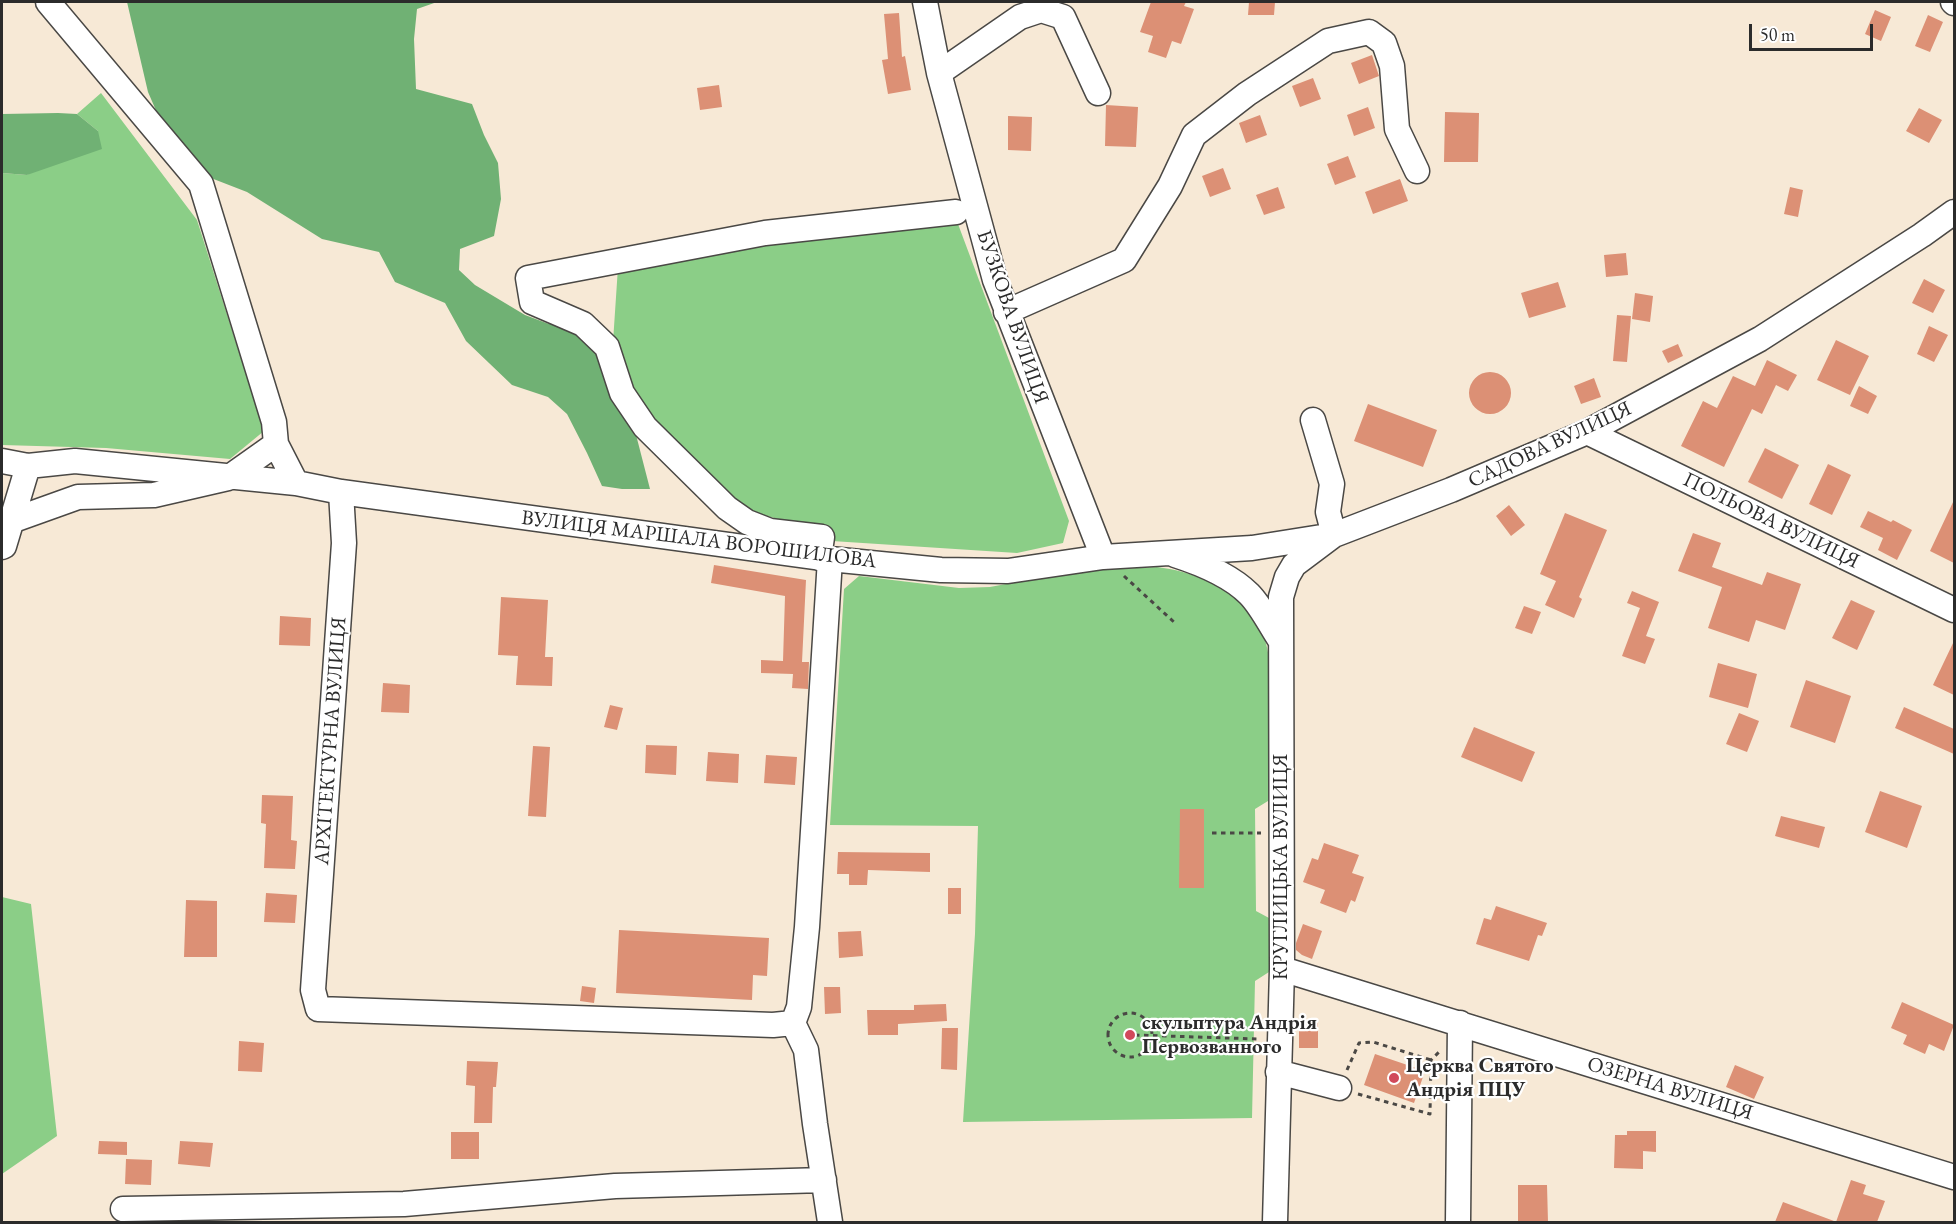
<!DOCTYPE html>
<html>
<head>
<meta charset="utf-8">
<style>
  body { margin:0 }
  #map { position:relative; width:1956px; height:1224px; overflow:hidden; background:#f7e9d6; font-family:"EB Garamond",serif }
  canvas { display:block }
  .frame { position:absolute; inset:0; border:3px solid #2b2b2b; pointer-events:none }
  .scale { position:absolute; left:1749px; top:24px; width:124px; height:27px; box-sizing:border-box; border:3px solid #2b2b2b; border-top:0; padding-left:8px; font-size:18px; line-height:21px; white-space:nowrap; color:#2b2b2b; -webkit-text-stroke:4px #fff; paint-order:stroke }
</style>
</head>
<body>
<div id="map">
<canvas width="1956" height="1224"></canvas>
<div class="frame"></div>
<div class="scale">50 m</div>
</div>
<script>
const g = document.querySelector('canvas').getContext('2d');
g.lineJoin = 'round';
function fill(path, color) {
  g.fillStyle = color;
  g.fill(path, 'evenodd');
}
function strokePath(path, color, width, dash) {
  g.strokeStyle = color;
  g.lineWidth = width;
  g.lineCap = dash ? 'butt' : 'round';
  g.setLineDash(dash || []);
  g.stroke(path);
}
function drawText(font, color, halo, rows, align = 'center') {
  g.font = font + ' "EB Garamond",serif';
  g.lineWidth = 4.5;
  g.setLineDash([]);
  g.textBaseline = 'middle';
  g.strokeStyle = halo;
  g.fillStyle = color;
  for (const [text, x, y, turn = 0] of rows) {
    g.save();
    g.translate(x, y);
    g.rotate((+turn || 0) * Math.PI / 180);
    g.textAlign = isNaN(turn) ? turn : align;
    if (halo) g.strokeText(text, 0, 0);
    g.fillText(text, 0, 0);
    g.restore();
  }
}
fill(new Path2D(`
  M101,93L197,220L264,431L230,459L106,448L2,445V173L27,175L98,131L77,114Z
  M958,224L1069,521L1063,543L1017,553L832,541L824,531L740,509L631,401L613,342L618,267L743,248Z
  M1157,567C1207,573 1263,601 1269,658C1270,675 1269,692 1268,709C1268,740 1268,770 1268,801L1255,809L1256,911L1269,918V972L1255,981L1252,1118L963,1122L975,934L978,826L830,825L844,589L859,576L959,588L990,587L1075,571Z
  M2,897L31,904L57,1136L2,1174Z`), '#8bce87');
fill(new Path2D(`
  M127,2H437L417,9L414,39L416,89L472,104L484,135L498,163L501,199L494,236L460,249L459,270L475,285L525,315L549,324L572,325L598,348L604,377L627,412L634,427L650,489H622L602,486L587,453L567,414L548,397L512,385L466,341L445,303L395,282L379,252L322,239L247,192L198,173L161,122L148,92Z
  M58,113L77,114L98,131L102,149L27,175L2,173V114Z`), '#70b174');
fill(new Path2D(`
  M1151,2H1186L1184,6L1194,9L1181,44L1172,41L1166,58L1148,52L1153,36L1140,32Z
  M1249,2H1275L1274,15H1248Z
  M1875,10L1891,17L1881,41L1865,34Z
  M899,13L902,57L905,56L911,90L888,94L882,60L888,59L884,14Z
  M1928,15L1943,22L1930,52L1915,46Z
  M1372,55L1379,76L1359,84L1351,63Z
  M1313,78L1321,99L1300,107L1292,86Z
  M719,85L722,107L700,110L697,88Z
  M1106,105L1138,107L1136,147L1105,146Z
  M1368,107L1375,128L1354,136L1347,115Z
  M1919,108L1942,120L1929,143L1906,131Z
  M1445,112L1479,113L1478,162H1444Z
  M1260,115L1267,135L1246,143L1239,123Z
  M1008,116L1032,117L1031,151L1008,150Z
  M1348,156L1356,177L1335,185L1327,164Z
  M1223,168L1231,189L1210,197L1202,176Z
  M1400,179L1408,201L1373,214L1365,192Z
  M1278,187L1285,208L1264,215L1256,195Z
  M1790,187L1803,190L1798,217L1784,214Z
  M1626,253L1628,275L1606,277L1604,255Z
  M1924,279L1945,290L1933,313L1912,303Z
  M1558,282L1566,307L1529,318L1521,293Z
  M1635,293L1653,296L1650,322L1632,319Z
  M1617,315L1631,316L1627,362L1613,361Z
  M1929,326L1948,335L1934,362L1917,354Z
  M1836,340L1869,356L1850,395L1817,380Z
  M1678,344L1683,356L1668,363L1662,351Z
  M1767,360L1797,375L1788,391L1776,385L1762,414L1752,409L1724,467L1681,446L1703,401L1717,408L1733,376L1755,386Z
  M1469 393a21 21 0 1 1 42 0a21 21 0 1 1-42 0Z
  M1594,378L1601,397L1581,404L1574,386Z
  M1859,386L1877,396L1868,414L1850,406Z
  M1368,404L1437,430L1423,467L1354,441Z
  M1765,448L1799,465L1782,499L1748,482Z
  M1828,464L1851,475L1832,515L1809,504Z
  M1954,500V563L1930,551Z
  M1509,505L1525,525L1511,536L1496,516Z
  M1868,511L1891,522L1893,520L1912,530L1897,560L1878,550L1883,538L1860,527Z
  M1565,513L1607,530L1579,597L1582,599L1574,618L1545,605L1556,581L1540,574Z
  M1693,533L1721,543L1712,567L1762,585L1767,572L1801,584L1785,630L1756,620L1749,642L1708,628L1722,587L1678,571Z
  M714,565L806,580L802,662H809L808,689L792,688L793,674L761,673V660L783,661L785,596L711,583Z
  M1632,591L1659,602L1646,636L1655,639L1645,664L1622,656L1640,608L1627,603Z
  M501,597L548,600L545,657H553L552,686L516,685L518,656L498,655Z
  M1851,600L1875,611L1857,650L1832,638Z
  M1524,606L1541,612L1532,634L1515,628Z
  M280,616L311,618L310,646L279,645Z
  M1954,641V695L1933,685Z
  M1718,663L1757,674L1748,708L1709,697Z
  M1806,680L1851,696L1835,743L1790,727Z
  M383,683L410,685L409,713L381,712Z
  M610,705L623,708L617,730L604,727Z
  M1904,707L1954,729V754L1895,728Z
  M1739,713L1759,721L1747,752L1726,744Z
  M1474,727L1535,752L1522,782L1461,757Z
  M646,745L677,746L676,775L645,773Z
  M533,746L550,747L546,817L528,816Z
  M708,752L739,754L738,783L706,781Z
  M766,755L797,757L795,785L764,783Z
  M1880,791L1922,806L1907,848L1865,832Z
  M262,795L293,796L291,840L297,841L295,869L264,868L266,824L261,823Z
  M1180,809H1204V888H1179Z
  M1781,816L1825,827L1819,848L1775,836Z
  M1324,843L1359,855L1352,873L1364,877L1355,902L1351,900L1346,913L1320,903L1325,890L1303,882L1312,858L1318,860Z
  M838,852L930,853V872L868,870L867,885H849V874H837Z
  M948,888H961V914H948Z
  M266,893L297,895L295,923L264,922Z
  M186,900L217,901V957H184Z
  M1496,906L1547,923L1542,936L1538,935L1529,961L1476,944L1484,918L1491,920Z
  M1303,924L1322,931L1312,959L1302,955L1296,950V943Z
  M619,930L769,938L767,976L753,975L752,1000L616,993Z
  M861,931L863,956L839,958L838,932Z
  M582,986L596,988L594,1003L580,1001Z
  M824,987H840L841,1013L825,1014Z
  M1902,1002L1954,1025L1944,1051L1929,1044L1925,1054L1903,1044L1907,1035L1891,1028Z
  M946,1004L947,1021L898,1024V1035H868L867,1010H914V1005Z
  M1299,1023H1318V1048H1299Z
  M942,1028H958L957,1070L941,1069Z
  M239,1041L264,1043L262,1072L238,1071Z
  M1375,1054L1425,1071L1414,1103L1364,1085Z
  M467,1061L498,1062L496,1087H493L492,1123H474L475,1086L466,1085Z
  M1735,1065L1764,1077L1754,1099L1726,1087Z
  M1627,1131H1656V1152L1643,1151V1169L1614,1168L1615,1135H1627Z
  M451,1132H479V1159H451Z
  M99,1141L127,1142V1155L98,1154Z
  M180,1141L213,1143L210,1167L178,1164Z
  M126,1159L152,1160L151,1185L125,1184Z
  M1851,1180L1866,1185L1863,1194L1885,1201L1877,1222H1836Z
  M1518,1185H1547L1548,1222H1518Z
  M1783,1202L1834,1221V1222H1775Z`), '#dc9075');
const minor = new Path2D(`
  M48,2L201,184L274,422L276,444L296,483
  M925,2L939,73L995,280L1103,557
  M1953,2L1954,3
  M939,73L1020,17L1041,10L1063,17L1098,93
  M1006,312L1124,260L1170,186L1194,135L1247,94L1328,41L1369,32L1384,43L1392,66L1397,129L1417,171
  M1587,432L1954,610
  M2,461L28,466L75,461L296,483L341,492L830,559L941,570L1008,571L1103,557L1252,548L1334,535L1451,490L1587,432L1760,339L1922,235L1954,212
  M341,492L344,543L313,990L318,1009L773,1025L793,1023L799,1007L807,927L830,559
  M11,521L78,497L154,495L228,478L276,444
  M2,547L4,546L28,466
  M1175,555C1200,563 1230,575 1249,594C1261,606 1270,625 1280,640
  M819,558L822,537L770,531L747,522L727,508L645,427L622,393L607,347L583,324L532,302L528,278L765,233L956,212
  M1282,969L1954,1177
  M793,1023L806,1050L815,1124L830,1222
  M1278,1072L1339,1088
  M123,1209L404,1204L615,1186L824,1180
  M1275,1222L1282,969L1281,597L1287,577L1294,565L1334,535L1328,512L1332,484L1313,420
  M1458,1222L1460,1023`);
strokePath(minor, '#4a4845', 27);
strokePath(new Path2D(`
  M1124,576L1175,623
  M1212,833H1261
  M1108 1035a22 22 0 1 1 44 0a22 22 0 1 1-44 0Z
  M1135,1035L1259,1039
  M1347,1070L1359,1043L1373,1042L1431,1060
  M1358,1094L1430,1114L1431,1060L1441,1050`), '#4a4845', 3, [4.5, 4.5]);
strokePath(minor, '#fff', 24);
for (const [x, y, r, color] of [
  [1130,1035,6,"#d1495b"],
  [1394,1078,6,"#d1495b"]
]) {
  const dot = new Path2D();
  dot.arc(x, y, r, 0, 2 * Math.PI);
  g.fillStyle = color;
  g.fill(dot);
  strokePath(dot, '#fff', 2);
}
drawText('21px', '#2b2b2b', '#fff', [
  ["БУЗКОВА ВУЛИЦЯ",1012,317,71],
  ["САДОВА ВУЛИЦЯ",1550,445,-25],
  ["ПОЛЬОВА ВУЛИЦЯ",1771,521,26],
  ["ВУЛИЦЯ МАРШАЛА ВОРОШИЛОВА",699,540,7],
  ["АРХІТЕКТУРНА ВУЛИЦЯ",331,741,-86],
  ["КРУГЛИЦЬКА ВУЛИЦЯ",1281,867,-90],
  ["ОЗЕРНА ВУЛИЦЯ",1670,1089,17]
]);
drawText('bold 21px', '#2b2b2b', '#fff', [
  ["скульптура Андрія",1142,1023],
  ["Первозванного",1142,1047],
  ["Церква Святого",1406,1066],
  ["Андрія ПЦУ",1406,1090]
], 'left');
</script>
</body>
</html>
